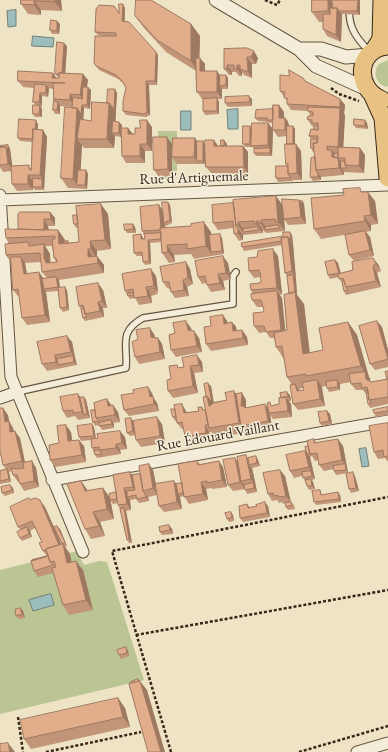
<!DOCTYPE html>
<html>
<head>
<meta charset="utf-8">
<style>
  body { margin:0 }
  canvas { display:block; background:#eee4c5 }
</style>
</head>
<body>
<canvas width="388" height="752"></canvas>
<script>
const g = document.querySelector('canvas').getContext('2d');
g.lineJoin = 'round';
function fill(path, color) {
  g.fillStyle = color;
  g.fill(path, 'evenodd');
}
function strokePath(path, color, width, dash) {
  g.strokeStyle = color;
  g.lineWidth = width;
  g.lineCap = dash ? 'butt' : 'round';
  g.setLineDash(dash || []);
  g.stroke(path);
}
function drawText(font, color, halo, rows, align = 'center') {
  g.font = font + ' "EB Garamond",serif';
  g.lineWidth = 3;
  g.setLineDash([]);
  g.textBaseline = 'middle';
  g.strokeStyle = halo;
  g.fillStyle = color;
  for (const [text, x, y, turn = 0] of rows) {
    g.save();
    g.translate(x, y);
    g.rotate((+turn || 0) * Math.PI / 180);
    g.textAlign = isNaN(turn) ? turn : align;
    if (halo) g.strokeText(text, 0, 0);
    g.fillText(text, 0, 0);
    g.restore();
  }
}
fill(new Path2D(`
  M388,60V86L387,87C376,84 372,73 379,64Z
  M158,131H177V178L158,179Z
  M77,551L84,565L99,561L107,562L144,680L0,714V570Z`), '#bbc493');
const water = new Path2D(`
  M16,10V26L8,27L7,11Z
  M33,36L54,38L53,47L32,46Z
  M238,109V129H228L227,110Z
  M181,111H191V130H181Z
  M366,448L369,466L362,467L359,449Z
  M51,594L54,605L33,611L29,600Z`);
fill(water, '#9bbdbb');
strokePath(water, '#73817a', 1);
const service = new Path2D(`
  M349,0C348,24 352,34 369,51
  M17,392L126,368C128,345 118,332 143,318L233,304V276L236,272`);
const minor = new Path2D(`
  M0,195L11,377L83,552
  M1,200L388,185
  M0,398L17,392
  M52,480L388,421
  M357,752L388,743`);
const tertiary = new Path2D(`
  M216,0L299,49L316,66L367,89
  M299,49H321L346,57L369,55`);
const primary = new Path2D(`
  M374,50L381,39L382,0
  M373,96L383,118L388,178
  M382,100C354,89 356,48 388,46`);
strokePath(service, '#655643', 8);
strokePath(minor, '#655643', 13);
strokePath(tertiary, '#655643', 15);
strokePath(primary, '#372618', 19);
strokePath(new Path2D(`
  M265,0L277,5L280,0
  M331,88L339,94L359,101
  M136,635L388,590
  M18,717L23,752
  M46,752L141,732
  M171,752L112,551L388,497
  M299,752L388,726`), '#372618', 2.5, [3, 2]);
strokePath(service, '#f4edd9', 5.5);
strokePath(minor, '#f4edd9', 11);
strokePath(tertiary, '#f4edd9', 13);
strokePath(primary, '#e7c282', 17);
fill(new Path2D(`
  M21,0H61L62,11L41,10V15L28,14L21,4Z
  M312,0H360V15L342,14L341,42L327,36L323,29V22H319L312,12Z
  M125,8V21L156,52L158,55L157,85H149L150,115L146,117L126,115L123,111L126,88L124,84L118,79L99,70L96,66L106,36L98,35L95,32Z
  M135,16L191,24L200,36L199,58L205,64V71L220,75H226L228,78V89H222V99H217L219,102V114L205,115L203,111V99H202L197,92L196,71L166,52L144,28Z
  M60,24L59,34H52L50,30Z
  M67,46L65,73L83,74L88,80L87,87H88L91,90L90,109L84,108L83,120L91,121L107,103L115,89L117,93L115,121L122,125V128H128L132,134H135L152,127V151H145V163H126L122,156L121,137L115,136L114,148H84L82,145L80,170H86L88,174L87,189L68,188L61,178L72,107L60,106V114H55L53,110L54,99L53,89L49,88L48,97L42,96V106L40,105L42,109V117H35L33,114L36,105L33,102L34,88L23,87L18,81L59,78V77H58L55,74Z
  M224,49L258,58L256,64H252V78L244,75L242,72V76H239L236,72H232V75H229L224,69Z
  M303,78L306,82L340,99L345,105L344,114L345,115L343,147L360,148L365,155L364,173L344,172V175L321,177V180L313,181L310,177L315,157L314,152H313L311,148V139L309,136L314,129V126H312L307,119L310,116V115L308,111L291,110L287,104V101L280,91Z
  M252,99V106L228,107L225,103Z
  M284,112V117L288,121V122L289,126H293L295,129V144L301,151L302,180H293V181L278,182L276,178L286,166V164L287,144V136L278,137L273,130V123H269L268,122L258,121L255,118Z
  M365,120L367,123L368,129L356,128L354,125Z
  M268,123L273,129L272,156H256L254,153V149L252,147H245L243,144L252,128Z
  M38,124V130H43L47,137L44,190H35L33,187V181V190L17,191L12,184V171L3,172L0,167V146L8,145L10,149L12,166L29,165L31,169L32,142L20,141L18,138Z
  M195,138L205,164H177L172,157Z
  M214,140L218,146H221L227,144V146H243L248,152V174L211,173L206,167Z
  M172,144V176H158L154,170Z
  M363,192L375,201L378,224L371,225V231L366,232L370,237L374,256L354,261L349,255V234L321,239L314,229L344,195Z
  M276,196L283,206L285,231L266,233L263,230V233L243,235V240L239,241L234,234V228L218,230L213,223L233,203Z
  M300,200H302L304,204L306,224L288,225L284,219Z
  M168,202L170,205L172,223L166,226L165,225V228L211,232V235L222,238L224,254L194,259L191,254L174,255L175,262L169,263L162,253L161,242L150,243L151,264L145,265L143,262L142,256H137L134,253L141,234L143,238L144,239H145L144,234L142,231L159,205L163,211Z
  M50,212L55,218V226H48L49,230H58L65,240V241H68L69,243L79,242L78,227L76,228L74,224L108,214L111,249L97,251V256L104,265V273L59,280L60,288L67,290L69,310L63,312L60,308L58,291L46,292L50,322L27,325L22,318L19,296H18L13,290L11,263L6,255L9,244L6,238ZM45,246H52L54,258L56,262L50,263V254ZM41,262L42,272L47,278H44L27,274L25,263Z
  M133,224L135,227L136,233H127L125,230Z
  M292,235L297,295L304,304L310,353L323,350L348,322L357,335L370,381L371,382L387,379L388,371V404L370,408L368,404L366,394L363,390H356L351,384V382L340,384V390L329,392L326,386L321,387L325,406L298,410L293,404L292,385L287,377L284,359L276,347L274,338H270L266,332L259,333L254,326L264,310L263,307H257L252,300L253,294L251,290L261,281V277L254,278L249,271L278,256L282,294L280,295L282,298L285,331L287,330L289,294L287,276L285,273L282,245L244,251L242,247ZM303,388L304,390L300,391L299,389Z
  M335,260L338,263L341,273L352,270L353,267L352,262L378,264L381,271L377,273L381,287L346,295L344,291L342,282L339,279V277L330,279L328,275Z
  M186,262L190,269L193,284L187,287L189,296L175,298L171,292L170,289L167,288L163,282Z
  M228,263L231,279L223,281L225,290L211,292L207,285L206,283L202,284L198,277Z
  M156,276L158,292L157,293L158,294L151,296L152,303L139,305L135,298L130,299L125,291Z
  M103,290L107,308H103L104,317L85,321L83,318L81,309L79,306Z
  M223,315L227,321L228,323L232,322L233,324H234L236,327L237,331L242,330L247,337L248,345L211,351L206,344L211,326Z
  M377,321L382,327L388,350V367L375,370L370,364Z
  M191,328L192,331L199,338L202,352L176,357L171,350Z
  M154,334L155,337L158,338L162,344L165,359L139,364L135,357Z
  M67,336L72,342L77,365L47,371L42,364Z
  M202,362L203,372L194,373L198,393L173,398L168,391L171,379L177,365L179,368Z
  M211,386L213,402L227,400L234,391L236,394L242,393L246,400V408L265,404L268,409L274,405L279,404L290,395L291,401H289L291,404L292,417L273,419L270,415L272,428L215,438L211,432H209L210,439L190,443L185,436L184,429H182L177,423V420L175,421L173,417L186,411L187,413L199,411L202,407L204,410H205L206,396Z
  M152,393L153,397L157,403L159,411L129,416L124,410Z
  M78,394L80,397H84L86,400L90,418L78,420L75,416L67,418L63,411Z
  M112,406L118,412L120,422L113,423L114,428L102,430L99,425L95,426L93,422L91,410Z
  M388,407V415L376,417L374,413Z
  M327,411L330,414L332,424L322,426L320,423Z
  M8,415L9,421L13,428L14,432L20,438L25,462L32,461L36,468L39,487L24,491L20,484L19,482H18L13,475L12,471L9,472L11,482L0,484V471L6,469L3,465Z
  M133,421L162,424L165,443L141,447L136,440V435L130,436L127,433Z
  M388,423V462L385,458L378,459L374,452Z
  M94,427L96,438L125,437L127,449L120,450L121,454L97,458L92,448L91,440L81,441L79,437Z
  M71,432L72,441L84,446L86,462L55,467L50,460L59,443Z
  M314,439L316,443L343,446L348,473L336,475L334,471V469L324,471L319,465V460L315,461L312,456L310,457L315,479L312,480L313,482L315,489L309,490L307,486L306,481L303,478L302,476L294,478L290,471Z
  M256,456L258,460L260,466L252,468L257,492L247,494L245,489L233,491L228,485L248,458Z
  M197,461L200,464L219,461L223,467L227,487L212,489L211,488L206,489L208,500L189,504L184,496L180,497L182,509L164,512L159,506L157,495L148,497L149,501L139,503L136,499L130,500L131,510L126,511L132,543H129L127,540L120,509L118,505V503L113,504L110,500L130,472L132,475L140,474L149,464L153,470L156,484L174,481L176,484L182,483Z
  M285,476L290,502H291L294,505L295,509L288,510L286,507L285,503L283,504L282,502L279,503L277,500L272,501L268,494Z
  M355,476L359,491L351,493L349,489Z
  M81,481L88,491L103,488L110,498L114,519L100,522L105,536L91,539L85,529Z
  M10,485L13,488L14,493L5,496L2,493Z
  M320,490L322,495H340L341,502L316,505L314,502Z
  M30,500L45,507L54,527L60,529L67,546L65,547L70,554L71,562L83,570L93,610L69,615L63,605L53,573L38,577L34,571L47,556L43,551L42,542L35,528L30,531L32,537L22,541L20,538L21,530L18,527ZM54,529L62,544L61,545Z
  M247,504L250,507L268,506L270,517L243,522L240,518Z
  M231,512L233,515L234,521L229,522L227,519Z
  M169,525L172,529L173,534L162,535L160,532Z
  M20,608L23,611L25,618L19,619L16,616Z
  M126,647L128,651L129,656L121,659L119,655Z
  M118,698L125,708L130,727L31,749L24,739Z`), '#c29578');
fill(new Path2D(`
  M55,0H61L62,11L55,2Z
  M328,0H334L335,21L328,11Z
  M358,0H360V15L357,11Z
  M34,1L41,10V15L34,5Z
  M123,4L125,8L124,24L122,21Z
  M337,8L342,14L341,42L336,35Z
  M57,21L60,24L59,34L57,31Z
  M191,24L200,36L199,73L191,61Z
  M64,43L67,46L65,77L62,74Z
  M254,51L258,58L256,64L251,57Z
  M156,52L158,55L157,85L155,81Z
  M247,57L252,64V78L248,72Z
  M200,58L205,64V78L200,71Z
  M227,65L232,72V75L227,69Z
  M237,65L242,72V76L237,69Z
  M217,71L222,78L220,86L222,89V99L217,92Z
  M53,73L58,80L52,78Z
  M83,74L88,80L84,102L80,95Z
  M226,75L228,78V89L226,85Z
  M146,81L149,85L150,115L147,112Z
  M46,85L49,88L48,97L46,93Z
  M88,87L91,90L90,109L87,105Z
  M115,89L117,93L116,112L114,109Z
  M40,93L42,96V106L39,102Z
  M70,94L75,101V107L70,100Z
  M249,96L252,99V106L250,102Z
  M217,98L219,102V114L217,111Z
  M340,99L345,105L344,114L340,107Z
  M58,102L60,106V114L57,110Z
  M109,103L116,112L115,133H112L115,136L114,148L107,139Z
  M40,105L42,109V117L39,114Z
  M82,105L84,108L82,139H77L82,145L80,185H77L73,179L77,108Z
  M279,105L284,112V121L279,118Z
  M340,108L345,115L343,153L338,147Z
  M285,117L289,125L290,136L285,130Z
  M36,120L38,124L37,142L35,139Z
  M147,120L152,127V151L147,144Z
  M365,120L367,123L368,129L365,126Z
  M119,122L122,125L121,137L119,133Z
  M268,123L273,129L272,156L270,153V148L268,145Z
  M250,126L252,129L251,146L250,144Z
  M293,126L295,129V151L293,147Z
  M128,128L133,134H128Z
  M43,130L47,137L44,190L42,187V179L40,175Z
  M167,137L172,144V176L168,169Z
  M195,138L199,144L197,161L194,157Z
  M214,140L218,146H214Z
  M224,140L227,144V153L224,149Z
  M203,141L205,145V164L203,161Z
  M140,144L145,151V163L140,156Z
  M296,144L301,151L302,180L297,173Z
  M8,145L10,149L13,170L8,164L6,147Z
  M243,146L248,152V174L244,167Z
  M360,148L365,155L364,173L359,166Z
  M332,150L337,157H332Z
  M338,158L343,164L341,168L344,172V175L339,168Z
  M86,170L88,174L87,189L85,185Z
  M318,174L321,177V180L318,177Z
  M28,175L33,181V190L28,184Z
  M368,192L375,201L378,224L371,215Z
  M276,196L283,206L285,231L278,222Z
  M299,200L302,203V200L304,204L306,224L301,217Z
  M168,202L170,205L172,223L170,220Z
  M101,204L108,214L111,249L105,240Z
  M159,205L164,212V223L165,225L167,242L161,230Z
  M50,212L55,218V226L51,219Z
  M364,216L371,225V231L365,221Z
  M44,219L48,226L49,236L44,233Z
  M261,220L267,229L265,230L261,223Z
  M256,221L263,230V233L256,224Z
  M204,222L211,232L213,252H211L213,256L206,246Z
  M238,222L245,231L243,232L238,225Z
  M133,224L135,227L136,233L133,229Z
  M238,229L243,235V240L238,233Z
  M58,230L65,240L66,250L59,244Z
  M365,231L370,237L374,256L370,250Z
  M290,232L292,235L293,243L291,240Z
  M141,234L143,238L144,243L141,239Z
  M220,234L222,238L224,254L222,251Z
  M288,237L293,243L296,278L292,271Z
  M148,240L150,243L151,264L149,261Z
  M90,241L97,251V259L91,249Z
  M44,244L50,254L51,270L44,259Z
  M167,245L174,255L175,262L168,252Z
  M88,249L94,259L88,257Z
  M273,249L278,256L282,294L277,288Z
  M97,256L104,265V273L98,263Z
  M223,256L228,263L231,279L226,273Z
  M21,257L25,263L28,281L24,274Z
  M373,258L378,264L381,271L376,264Z
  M335,260L338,263L341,276L339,273Z
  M186,262L190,269L193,284L188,278Z
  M373,266L377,273L381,287L376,281Z
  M151,269L156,276L158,292L154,286Z
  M39,272L44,279V289L46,292L50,322L45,315Z
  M218,274L223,281L225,290L220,283Z
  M293,275L296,278L297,295L304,304L311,367L303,354L296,302Z
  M56,277L59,280L60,291L58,287Z
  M183,280L187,287L189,296L184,290Z
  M98,283L103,290L107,308L102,301Z
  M65,287L67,290L69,310L67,307Z
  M146,287L150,292H149L151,296L152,303L148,296Z
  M277,291L282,298L286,337L281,330Z
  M98,302L103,308L104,317L100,311Z
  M223,315L227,321L228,326L224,324Z
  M186,321L191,328L193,337L188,330Z
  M377,321L382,327L388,350V359Z
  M232,322L234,325V324L236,327L238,338L233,331Z
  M348,322L357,335L369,377L370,378L371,385L366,379L365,373L361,366Z
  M150,328L154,334L156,344L151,337Z
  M242,330L247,337L248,345L243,338Z
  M194,331L199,338L202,352L197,346Z
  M67,336L72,342L75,359L71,352Z
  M158,338L162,344L165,359L160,352Z
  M55,355L59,362L58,365L56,362Z
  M197,355L202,362L203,372L199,365Z
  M73,356L75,359L77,365L74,362Z
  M190,366L194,373L198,393L193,386Z
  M317,380L322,387L325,406L320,399Z
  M337,380L340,384V390L338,387Z
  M208,383L211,386L216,415L209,406L207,396Z
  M295,384L300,391H297Z
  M148,387L152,393L153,397L157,403L159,411L150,397Z
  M234,391L241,401L242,393L246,400V409L241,426L239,423Z
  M287,392L290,395L291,401L288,397Z
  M78,394L83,401L84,415L82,412Z
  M84,397L86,400L90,418L87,414Z
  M286,397L291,404L292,417L288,411Z
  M107,399L112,406H108Z
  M182,404L186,411L189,420L184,413Z
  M265,404L270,411L269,413L270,415L272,428L268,421Z
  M113,405L118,412L120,422L115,415Z
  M3,408L8,415L9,421L13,428L15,439L10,432L5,422Z
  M327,411L330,414L332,424L329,421Z
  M157,417L162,424L165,443L160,436Z
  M131,418L133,421L136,435L133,431Z
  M111,420L114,424V428L112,424Z
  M92,424L94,427L96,439L94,436Z
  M66,425L71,432L73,448L68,441Z
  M205,425L209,432L210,439L206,433Z
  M15,431L20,438L26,468L22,461Z
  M120,431L125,437L127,449L122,443Z
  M338,439L343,446L347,467L342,460Z
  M79,440L84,446L86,462L82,455Z
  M116,444L120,450L121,454L116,448Z
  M305,451L310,457L315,479L312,476L311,471L309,467Z
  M246,455L250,462L249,465L252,468L256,486L251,479Z
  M256,456L258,460L260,466L257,463Z
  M235,458L239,464L241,481L244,485L245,489L240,482Z
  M32,461L36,468L39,487L34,481Z
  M219,461L223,467L227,487L222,480Z
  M149,464L153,470L158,495L153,488Z
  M345,464L347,467L348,473L346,470Z
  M7,469L9,473L11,482L9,479Z
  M280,470L285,476L291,502L286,496Z
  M130,472L134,479L137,493L133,487Z
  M353,472L355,476L359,491L356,488Z
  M311,479L313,482L315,489L312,486Z
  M81,481L88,491H85Z
  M174,481L179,487L178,494L180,497L182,509L177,502Z
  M201,482L206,489L208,500L203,494Z
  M253,483L256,486L257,492L254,488Z
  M10,485L13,488L14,493L12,490Z
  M103,488L110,498L114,519L107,509Z
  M124,488L129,495L127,497L130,500L131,510L127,504Z
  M338,492L340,495L341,502L339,499Z
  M145,494L148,497L149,501L146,497Z
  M40,500L45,507L65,553L63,544L70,554L74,573L67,563Z
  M265,502L268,506L270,517L267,513Z
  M124,508L126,511L132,543L129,539Z
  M93,512L100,522L105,536L99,526Z
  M231,512L233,515L234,521L232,517Z
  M169,525L172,529L173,534L170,530Z
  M57,526L60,529L67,546Z
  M27,527L30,531L32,537L29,534Z
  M76,561L83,570L93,610L86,600Z
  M20,608L23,611L25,618L22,614Z
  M126,647L128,651L129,656L127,653Z
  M138,679L141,683L140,681L147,690L165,752H161Z
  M118,698L125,708L130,727L123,717Z
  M8,743L15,752H10Z`), '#9e7961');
const building = new Path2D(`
  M21,0H55V2L34,1V5L21,4Z
  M136,0H151L191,24V61L157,40L135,16Z
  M312,0H328V11L312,12Z
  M332,0H358L357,11H339L337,8H333Z
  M119,4H123L122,21L129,22L156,52L155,81H146L147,112L144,114L123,111V101L126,88L123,82L116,75L96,66L94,63L95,36H116V33L95,32L96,9L99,5L114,6L119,13Z
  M330,8H337L336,35L323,29V14H330Z
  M51,20L57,21V31L50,30Z
  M57,42L64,43L62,73H59V74H55Z
  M247,48L254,51L251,57H247L248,72L240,69V65H237V69H234V65H227V69H224V49Z
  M196,58H200V71H217V92H197Z
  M289,70L303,78L305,81L340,99V107L287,104V98H284L285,92L280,91V75L289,76Z
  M18,71L53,73L52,78H59V73L83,74L80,95L70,94V100L54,99L53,83H65L18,81Z
  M220,75H226V85L220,86Z
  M35,84L46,85V93H40L39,102H33Z
  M83,87H88L87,105H82L81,114L77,108H72L73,97L82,99Z
  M108,89H115L114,109L109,103H107Z
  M249,96L250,102L225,103V97Z
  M217,98V111H203V99Z
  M54,99L56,102H58L57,110H53Z
  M92,102L109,103L107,139H77L80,119L91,121Z
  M33,105H40L39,114H33Z
  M273,105H279V118H285V130H273Z
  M65,107L77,108L73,179L61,178Z
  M308,107L340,108L338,147L327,146V150H332V157L338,158V147L360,148L359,166L345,165V158H338L339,168L316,170L313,143H317L318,136H309L311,129L318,130V123H312V120L307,119L308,116H313V112L308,111Z
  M273,109V120H267V118H255L256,110Z
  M19,119L36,120L35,130L33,129V139L18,138Z
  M354,119L365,120V126L354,125Z
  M140,120H147V144H140V156H122L121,128H128V134H135V128H140Z
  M113,121L119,122V133H112Z
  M252,123H268V145L251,146Z
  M243,126H250V144H243Z
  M287,126H293V144H287Z
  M314,126H318V130L314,129Z
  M33,129L43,130L40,175H28V184H12L11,166L29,165V169L31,170Z
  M153,137H167L168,169L154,170Z
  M173,138H195L194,157H172Z
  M311,139H317V143H313L314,148H311Z
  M205,140H214V146H243L244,167H206Z
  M221,140H224V146H221Z
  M197,141H203V161H197Z
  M285,144H296L297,173L288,174V164H286Z
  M8,145V149L6,147H0V146Z
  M0,147H6L8,164L0,165Z
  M270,148V153H254V149Z
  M338,153V158L334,157V154Z
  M315,157L316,170L318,174V177H310L311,158Z
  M341,161H345V165L347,168H341Z
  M276,166H286L288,168V174L291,178H276Z
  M78,170H86L85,185H77Z
  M33,178L42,179V187H33Z
  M360,188L361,192H368L371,215L364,216L365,221L314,229L311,198L344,195L343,189Z
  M276,196L278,222H276L275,219L261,220V223L259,224V221H256V224H254V221L238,222V225L236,226L233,200Z
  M282,199L299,200L301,217L284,219Z
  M162,202H168L170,220L164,223Z
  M233,203L236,226L238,229V233L234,234L233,221L213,223L212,205Z
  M101,204L105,240L90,241L91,249H88V257L97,256L98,263L42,272L40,253L6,255L5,244L28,242L29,246L44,244V259H45L46,263L57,262L56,258H54L52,239H55V236L6,238L5,229L58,230L59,244L79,242L76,206Z
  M159,205L161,228H160V230L142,231L140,207Z
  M20,212H50L51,219H44V230L18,229V214Z
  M73,215H77L78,224H74Z
  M204,222L206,246L187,249V244L167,245L168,252L162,253L160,228L191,226V224Z
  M124,224H133V229L125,230Z
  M278,225L280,228L265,230V227Z
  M257,227L259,230L243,232V229Z
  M365,231L370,250L349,255L345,235Z
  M283,232H290L291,240L288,237L281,238L282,241L242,247L241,243L283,236Z
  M161,233V239L148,240L149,261L143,262L142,252L134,253L133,235L141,234V239H145L144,234Z
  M220,234L222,251L211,252L209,235Z
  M288,237L292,271L285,273L281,238Z
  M68,241V243H63V242Z
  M273,249L277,288L251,290L250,284L260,283L261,281L260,272L259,270L249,271L248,258L257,257L258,251Z
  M223,256L226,273L218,274L220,283L207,285L205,276L198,277L195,261Z
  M11,257H21L24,274L39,272L45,315L22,318L18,289L13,290Z
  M373,258L376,264L373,266L376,281L346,287L343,278L339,279L338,274L353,270L352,262Z
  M335,260L339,273L328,275L325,262Z
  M186,262L188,278L183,280L184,290L171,292L169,282H163L160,267Z
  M151,269L154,286L146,287L148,296L134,298L133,289L125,291L122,274Z
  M293,275L295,292L289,294L287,276Z
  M56,277L58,287L44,289L42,279Z
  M344,281L346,287L348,290L344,291L342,282Z
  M98,283L102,301L98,302L100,311L85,314L83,305L79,306L76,287Z
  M65,287L67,307L60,308L58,288Z
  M155,289V291L149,292V290Z
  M277,291L281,330L266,332L264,326H254L253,313L263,312L264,310L261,300H252L251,294Z
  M295,292L303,354L323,350L319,328L348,322L361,366L306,376V374L287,377L282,346L276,347L274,333L287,330L284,295Z
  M133,293L134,295L128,296L127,294Z
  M84,308L85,314L87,317L83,318L81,309Z
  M223,315L224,324L232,322L233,331L242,330L243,338L206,344L204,327L211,326L210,317Z
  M186,321L188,330L194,331L197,346L171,350L169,335L175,333L173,323Z
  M377,321L388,359L370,364L359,326Z
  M150,328L151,337L158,338L160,352L135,357L132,342L138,339L136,330Z
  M67,336L71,352L55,355L56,362L42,364L37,342Z
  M197,355L199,365L190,366L193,386L168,391L167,380L171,379L169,366L177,365L178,368L184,367L182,358Z
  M73,356L74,362L58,365L57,359Z
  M388,371V379H387L385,372Z
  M365,372L366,379L371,382L388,379V397L369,400L367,387L362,388L361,383L351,384L349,374Z
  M317,380L320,399L293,404L290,385L295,384L297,391L304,390L302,383Z
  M337,380L338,387L327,388L326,382Z
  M208,383L212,402L207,396H206L204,384Z
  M148,387L150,397L153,396L154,404L124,410L121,395L134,393L133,390Z
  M368,390L369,400L372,403L368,404L366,391Z
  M234,391L239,423L209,428L203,397L207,396L209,406H210L213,403L227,400L225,393Z
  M287,392L288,397L281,398L280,393Z
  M242,393L241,406H244L245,408L265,404L268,421L241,426L236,394Z
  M78,394L82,412L73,413V410L63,411L60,397Z
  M80,397H84L87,414L84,415Z
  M286,397L288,411L269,413L267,403L270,402L271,406L279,404V398Z
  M107,399L108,406L113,405L115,415L96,418L94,403Z
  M182,404L184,413L199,411L198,407H202V410H205L208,425H205L206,433L185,436L182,422L177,423L174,405Z
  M388,407V411L374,413L373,410Z
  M0,408H3L5,422L9,421L10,432L15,431L22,461L3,465L0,451Z
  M171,409H175L176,417H173Z
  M91,410H95L96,418L99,421L93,422Z
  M327,411L329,421L320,423L318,412Z
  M157,417L160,436L136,440L133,421Z
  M131,418L133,431L127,433L125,419Z
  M111,420L112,424L99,426V423Z
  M388,423V456L384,457L383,450L374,452L369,426Z
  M92,424L94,436L79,437L77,426Z
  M66,425L68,441L79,440L82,455L50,460L49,445L59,443L57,426Z
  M120,431L122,443L116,444V448L99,450V447L92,448L91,439L98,438L97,434Z
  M314,439V443L338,439L342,460L319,465L317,453L310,454L307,441Z
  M308,446L310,453L307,454L306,451L305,447Z
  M99,450L102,454L95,455L94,451Z
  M305,451L309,467L290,471L286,455Z
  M246,455L251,479L241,481L237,457Z
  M256,456L257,463L249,465L248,458Z
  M235,458L240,482L228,485L223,460Z
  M32,461L34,481L20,484L17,475H13L11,468L16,469L24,468L23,463Z
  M197,461L198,465L219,461L222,480L207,483V481L201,482L203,494L184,497L178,464Z
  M149,464L153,488L143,491L139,466Z
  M345,464L346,470L334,471L333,466Z
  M7,469L9,479L0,481V471Z
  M280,470L286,496L278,497V495L274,496L273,493L268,494L263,473Z
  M311,471L312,476L303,478L302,472Z
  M130,472L133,487L124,488L127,504L118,505L113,475Z
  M353,472L356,488L349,489L346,474Z
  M140,474L143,491L145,494L146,497L137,499L136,495L127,497V491L135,490L132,475Z
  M311,479L312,486H307L305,480Z
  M81,481L85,491L103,488L107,509L93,512L99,526L85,529L67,484Z
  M174,481L177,502L159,506L155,484Z
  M182,483L183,493L178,494L176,484Z
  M253,483L254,488L245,490L244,485Z
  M10,485L12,490L2,493L1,487Z
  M320,490L321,495L338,492L339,499L314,502L312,491Z
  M116,492L117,499L110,500L109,494Z
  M29,498L30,500L35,498L40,500L59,545L46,549L47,550L43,551L39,543L42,542L32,521L18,527L10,507Z
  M265,502L267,513L240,518L239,506L247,504L248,508L257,506L256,505Z
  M291,502L292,505L286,507L285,503Z
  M124,508L129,539L127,540L120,509Z
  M231,512L232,517L227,519L225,513Z
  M169,525L170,530L160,532L159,527Z
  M57,526L65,542L62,544L54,527Z
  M27,527L29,534L20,538L17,532Z
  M63,544L67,563L76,561L86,600L63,605L52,568L56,567L54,561L50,562L46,549Z
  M48,556L50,562L53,565L34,571L31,561Z
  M48,556L32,561V560Z
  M20,608L22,614L16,616L15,610Z
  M126,647L127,653L119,655L117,650Z
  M138,679L139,681L131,683V682Z
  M140,681L161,752H148L129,684Z
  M118,698L123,717L24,739L20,720Z
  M8,743L10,752H0V744Z`);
fill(building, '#e2ad8b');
strokePath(building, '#9e7961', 1);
drawText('15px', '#372618', '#f4edd9', [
  ["Rue d'Artiguemale",194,178,-2],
  ["Rue Édouard Vaillant",218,436,-10]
]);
</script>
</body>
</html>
